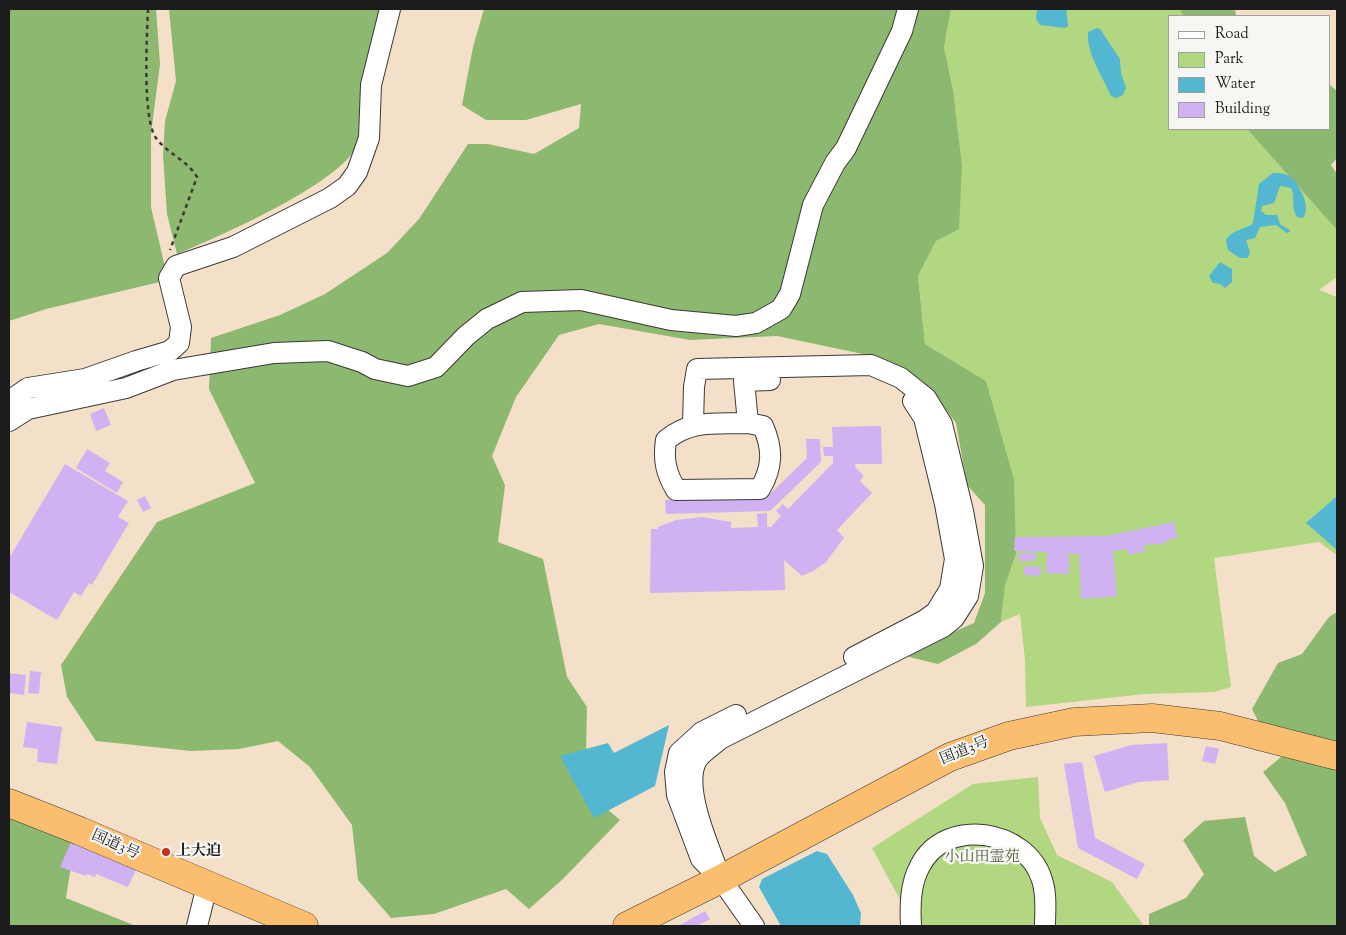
<!DOCTYPE html>
<html>
<head>
<meta charset="utf-8">
<style>
  body { margin:0 }
  #map { position:relative; width:1346px; height:935px; overflow:hidden; background:#f4e0c8; font-family:"Sorts Mill Goudy",serif }
  canvas { display:block }
  .frame { position:absolute; inset:0; border:10px solid #1c1c1c; pointer-events:none }
  .legend { position:absolute; left:1168px; top:15px; width:162px; height:115px; box-sizing:border-box; background:#f6f6f2; border:1px solid #9f9f9c; margin:0; padding:6px 9px; list-style:none; font-size:15px; color:#1c1c1c }
  .legend li { display:flex; align-items:center; gap:10px; height:25px }
  .legend b { width:25px; border:1px solid #9f9f9c }
</style>
</head>
<body>
<div id="map">
<canvas width="1346" height="935"></canvas>
<div class="frame"></div>
<ul class="legend">
<li><b style="height:6px;background:#fff"></b>Road</li>
<li><b style="height:14px;background:#b2d781"></b>Park</li>
<li><b style="height:14px;background:#53b7d1"></b>Water</li>
<li><b style="height:14px;background:#d0b2f3"></b>Building</li>
</ul>
</div>
<script>
const g = document.querySelector('canvas').getContext('2d');
g.lineJoin = 'round';
function fill(path, color) {
  g.fillStyle = color;
  g.fill(path, 'evenodd');
}
function strokePath(path, color, width, dash) {
  g.strokeStyle = color;
  g.lineWidth = width;
  g.lineCap = dash ? 'butt' : 'round';
  g.setLineDash(dash || []);
  g.stroke(path);
}
function drawText(font, color, halo, rows, align = 'center') {
  g.font = font + ' "Sorts Mill Goudy","Noto Serif JP",serif';
  g.lineWidth = 4.5;
  g.setLineDash([]);
  g.textBaseline = 'middle';
  g.strokeStyle = halo;
  g.fillStyle = color;
  for (const [text, x, y, turn = 0] of rows) {
    g.save();
    g.translate(x, y);
    g.rotate((+turn || 0) * Math.PI / 180);
    g.textAlign = isNaN(turn) ? turn : align;
    if (halo) g.strokeText(text, 0, 0);
    g.fillText(text, 0, 0);
    g.restore();
  }
}
fill(new Path2D(`
  M951,9H1180L1183,16H1170V129H1247L1337,230V277L1319,290L1337,297V555L1319,542L1214,558L1231,687L1214,692L1145,694L1026,707L1025,660L1020,614L1001,622L1005,586L1016,554L986,381L925,344L918,276L936,241L962,164L953,90L944,47Z
  M1038,777L1040,818L1057,855L1112,882L1144,926H906V911L872,848L973,784Z`), '#b2d781');
fill(new Path2D(`
  M9,9H156L160,64L151,134V207L168,280L46,309L9,321Z
  M169,9H391C381,51 374,106 357,145C342,183 216,238 177,254L167,214L163,155L165,121L176,81Z
  M484,9H951L944,47L953,90L962,164L959,229L936,241L918,276L925,344L986,381L1014,480L1016,554L1005,586L1001,622L976,644L938,664L901,655L974,623L985,593V505L967,485L956,423L930,389L882,358L777,336L690,340L599,324L559,335L516,397L492,456L505,485L498,542L543,559L567,677L587,707L586,756L593,797L620,820L563,879L529,909L506,889L434,914L391,918L358,880L352,825L310,767L278,741L239,749L191,751L96,741L67,697L61,665L157,522L255,483L209,389L211,338L280,315L325,294L387,253L419,219L468,144H488L534,154L579,128L581,104L526,120H486L462,105L473,47Z
  M1180,9H1235L1236,16H1183Z
  M1330,85L1337,91V158L1331,165L1337,174V230L1247,129H1330Z
  M1337,612V749L1261,727L1252,709L1278,663L1302,654L1329,617Z
  M1287,752L1337,770V926H1149V914L1186,898L1204,874L1183,840L1204,821L1245,817L1254,856L1275,872L1307,855L1285,803L1263,772Z
  M9,810L80,840L70,872L66,898L136,926H9Z`), '#8db86f');
fill(new Path2D(`
  M1037,9H1066L1068,26L1065,28L1040,25L1036,19Z
  M1097,28L1100,29L1120,59L1121,73L1126,88L1123,95L1116,98L1111,96C1103,77 1086,53 1088,32Z
  M1273,173C1278,173 1284,173 1289,176C1299,183 1312,208 1303,218L1297,217C1290,204 1296,197 1291,188L1280,186L1274,203L1262,206L1261,211L1266,215H1277L1280,224L1291,231L1287,233L1276,225L1260,227L1255,238L1246,240L1250,252L1248,258H1240L1228,250L1226,240C1233,228 1245,231 1253,223L1259,184Z
  M1220,262L1232,269V282L1225,288L1220,284L1213,283L1209,276Z
  M1337,496V550L1306,523Z
  M669,725L655,786L594,818L560,756L608,743L614,753Z
  M817,851L827,854L853,895L861,913L860,926H781L759,887L762,879Z`), '#53b7d1');
fill(new Path2D(`
  M104,408L111,425L96,431L90,414Z
  M881,426L882,464H855L856,468L864,476L860,481L872,493L837,530L844,538L826,562L815,570L802,576L784,560L785,590L650,593L651,529H658V527L676,520L702,517L731,522V528L758,527L757,514L767,513V527H771L781,516L776,511L783,504L788,509L833,463V456H824L823,447H833L832,427Z
  M806,439H820L821,462L770,511L666,514L665,500L766,498L807,458Z
  M87,449L110,463L105,471L123,482L117,493L76,468Z
  M65,464L128,501L118,517L129,523L92,585L89,583L81,596L74,592L57,620L9,592V554L11,555Z
  M145,496L151,508L143,512L137,500Z
  M1174,522L1177,538L1167,540V543L1144,545L1146,551L1128,555L1127,549L1113,551L1117,596L1081,599L1079,554L1069,553V574L1046,573L1047,552L1014,551L1015,537L1106,536Z
  M1019,553H1036L1035,561H1019Z
  M1024,566L1041,567L1040,576L1024,575Z
  M30,671L41,672L39,694L28,693Z
  M9,673L26,675L24,695L9,693Z
  M27,722L62,727L57,764L37,762L38,749L23,747Z
  M1167,743L1169,780L1138,782L1105,792L1094,756L1131,745Z
  M1206,746L1219,749L1215,764L1202,761Z
  M1082,762L1095,838L1145,864L1137,879L1078,848L1064,764Z
  M71,842L136,870L128,887L96,874L95,877L87,874L86,876L60,867Z
  M705,911L710,919L697,926H678Z`), '#d0b2f3');
const minor = new Path2D(`
  M9,401L28,388L85,379L136,361L170,351L179,343L181,327L169,278L176,266L233,247L330,198L347,186L357,172L369,138L371,85L390,9
  M9,421L28,409L126,388L173,370L274,353L328,351L362,362L375,369L408,376L436,367L466,336L487,319L522,302L581,300L671,320L736,326L756,323L781,309L790,294L813,205L835,163L846,148L902,31L908,9
  M748,423L744,381L770,380
  M748,423L763,426C773,449 773,467 760,489L676,490C666,473 663,460 666,440C692,419 716,424 748,423Z
  M693,424L694,387L697,369L871,365L901,378L926,398L942,424L963,511L973,566L968,596L954,618L943,627L720,739C714,745 702,752 697,760C681,787 711,852 721,879
  M854,657L925,620L936,612L950,589L955,559L945,504L924,418L913,401
  M736,715L702,732L679,753L675,772L677,795L701,859L721,879L754,926
  M197,926L207,886
  M911,926C910,906 910,884 920,866C945,816 1027,829 1042,880C1047,894 1045,912 1045,926`);
const highway = new Path2D(`
  M9,803L80,831L304,926
  M627,926L721,879L950,757L1009,736L1074,722L1152,718L1220,726L1337,756`);
strokePath(minor, '#3c3936', 22);
strokePath(highway, '#3c3936', 29);
strokePath(new Path2D(`
  M148,9C147,35 142,119 156,138C168,154 187,160 197,177L170,250`), '#3c3936', 2.5, [4, 4]);
strokePath(minor, '#fff', 20);
strokePath(highway, '#fbbd6e', 28);
for (const [x, y, r, color] of [
  [166,852,5,"#c8321e"]
]) {
  const dot = new Path2D();
  dot.arc(x, y, r, 0, 2 * Math.PI);
  g.fillStyle = color;
  g.fill(dot);
  strokePath(dot, '#f6f6f2', 2);
}
drawText('15px', '#1c1c1c', '#f6f6f2', [
  ["国道3号",965,752,-22],
  ["国道3号",115,846,24]
]);
drawText('bold 15px', '#1c1c1c', '#f6f6f2', [
  ["上大迫",176,852]
], 'left');
drawText('15px', '#505d3f', '#f6f6f2', [
  ["小山田霊苑",982,858]
]);
</script>
</body>
</html>
